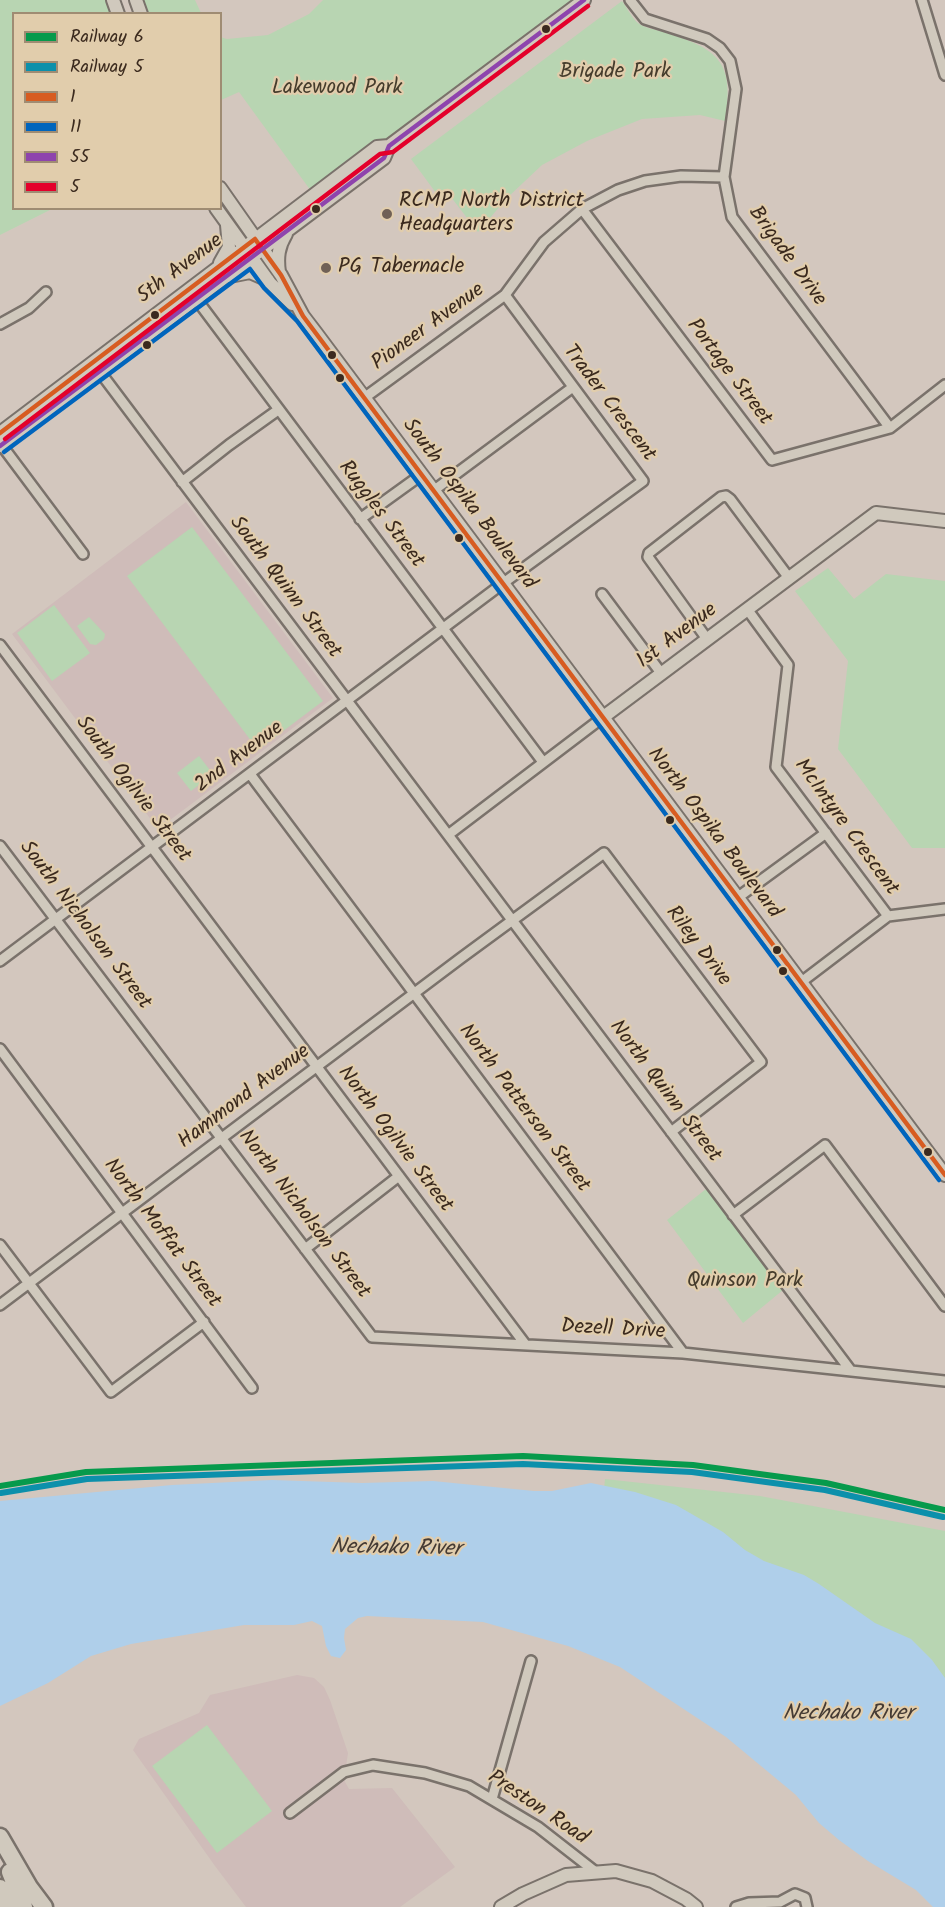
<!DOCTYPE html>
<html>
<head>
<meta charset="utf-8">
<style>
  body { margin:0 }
  #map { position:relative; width:945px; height:1907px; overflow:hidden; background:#d3c7be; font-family:Kalam,sans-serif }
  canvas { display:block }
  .legend { position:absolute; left:12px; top:12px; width:210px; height:198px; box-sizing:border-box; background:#e1cdac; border:2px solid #9f8c73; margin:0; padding:8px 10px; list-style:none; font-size:18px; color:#3b2a1e }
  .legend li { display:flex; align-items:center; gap:12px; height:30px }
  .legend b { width:30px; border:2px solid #9f8c73 }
</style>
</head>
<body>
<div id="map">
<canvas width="945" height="1907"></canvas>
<ul class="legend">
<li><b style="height:8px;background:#069a4c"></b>Railway 6</li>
<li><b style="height:8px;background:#0c90ab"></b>Railway 5</li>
<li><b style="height:8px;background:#d75c21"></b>1</li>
<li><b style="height:8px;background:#0065bd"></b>11</li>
<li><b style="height:8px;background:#8e44ad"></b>55</li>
<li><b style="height:8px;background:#e4002b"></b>5</li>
</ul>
</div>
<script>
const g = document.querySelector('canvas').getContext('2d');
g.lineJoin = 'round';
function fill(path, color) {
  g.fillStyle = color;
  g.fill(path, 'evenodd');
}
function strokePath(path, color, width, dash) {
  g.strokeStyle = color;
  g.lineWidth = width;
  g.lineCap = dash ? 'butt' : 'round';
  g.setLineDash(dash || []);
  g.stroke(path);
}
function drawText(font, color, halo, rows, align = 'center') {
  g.font = font + ' Kalam,sans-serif';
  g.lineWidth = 4.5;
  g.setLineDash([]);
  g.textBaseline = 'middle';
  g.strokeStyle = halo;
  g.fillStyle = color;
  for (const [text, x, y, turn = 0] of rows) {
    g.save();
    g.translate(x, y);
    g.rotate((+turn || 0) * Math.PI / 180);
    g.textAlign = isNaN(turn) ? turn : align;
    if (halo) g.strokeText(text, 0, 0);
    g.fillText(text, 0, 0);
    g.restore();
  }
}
fill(new Path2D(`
  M186,502L333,698L158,829L12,634Z
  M297,1675L314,1678L324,1687L330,1700L348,1753L344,1780L349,1789L392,1788L455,1867L400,1907H246L215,1866L133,1750L139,1739L199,1713L210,1695Z`), '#cfbcb9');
fill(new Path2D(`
  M0,0H111L116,13L14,14V208L52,209L0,235Z
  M135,0H195L201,13H140Z
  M323,0H588L319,202L239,92L221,100L220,37L227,39L268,35L309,14Z
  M622,1C627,8 632,18 638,23C644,28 657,30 664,32C718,49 735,61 725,121L700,115L642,119L587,141L542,165L507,198L478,232L447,192L439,197L411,159Z
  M192,527L323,701L258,750L127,576Z
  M828,568L854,599L886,574L945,581V848H912L838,749L848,661L795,591Z
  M54,605L90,653L52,681L17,633Z
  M89,617L105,634L104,639L96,645L90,644L77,626Z
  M199,756L213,774L191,791L177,773Z
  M706,1189L783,1290L743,1323L667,1220Z
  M605,1479L760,1496L945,1531V1753L603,1500Z
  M207,1725L272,1811L217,1853L152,1766Z`), '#b8d5b2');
fill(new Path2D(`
  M272,1480L362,1483L433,1481L534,1491H552L591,1483L635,1492L676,1505L723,1532L745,1550L764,1561L804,1575L819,1584L875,1623L911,1639L932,1660L945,1678V1907H933L916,1890L868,1861L839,1840L819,1823L796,1795L726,1737L620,1667L568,1646L483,1622L367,1616L358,1618L345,1629L344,1638L346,1650L340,1658L331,1656L326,1646L322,1626L312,1621L294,1625H244L131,1644L91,1656L48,1683L0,1706V1501L172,1485Z`), '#afcfea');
const street = new Path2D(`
  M630,0L645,19L707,39L720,48L730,61L736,89L724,177L732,217L890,428
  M922,0L945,75
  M582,209L772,460L890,428L945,385
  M194,296L543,762
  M0,324L29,308L46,292
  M97,368L851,1371
  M364,398L505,295L544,242L582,209L618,190L645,181L681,176L724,177
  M0,443L83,554
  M182,482L229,445L278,410
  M433,491L573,387
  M360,519L421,475
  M602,594L661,673
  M747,609L788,665L776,767L888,916
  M707,639L648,557L649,553L721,497L726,496L730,499L789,578
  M0,645L525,1344
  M250,774L683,1353
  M448,835L602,718
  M0,846L372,1337L683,1353L945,1381
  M737,898L826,833
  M0,961L502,584L643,481L505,295
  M800,983L888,916L945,909
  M0,1049L252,1388
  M733,1215L825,1145L945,1306
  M0,1245L111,1392L204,1322
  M305,1249L399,1176
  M0,1305L461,958L604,853L761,1062L671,1132
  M492,1799L531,1661
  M290,1813L344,1772L373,1765L425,1773L469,1786L538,1827L597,1873
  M736,1907L749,1903L780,1902L795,1894L805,1898L807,1907`);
const secondary = new Path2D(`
  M113,0L118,14
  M136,0L141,14
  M220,188L281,275L303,316L316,333L945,1175
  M216,208L270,283L292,304
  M220,263L229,247L227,225
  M279,272C277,258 278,247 286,234
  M230,276L250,272L268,280
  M0,433L377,147L389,146
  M0,446L384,158L389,146L584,0
  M602,718L876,513L945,521
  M501,1907L523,1894L566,1875L616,1871L652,1881L686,1899L696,1907`);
const highway = new Path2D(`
  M0,1837L29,1887L44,1907
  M10,1872L24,1907
  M0,1888L8,1907`);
strokePath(street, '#7a726b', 14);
strokePath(secondary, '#7a726b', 16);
strokePath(highway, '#7a726b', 21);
strokePath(street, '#d0c9bd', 9);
strokePath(secondary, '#d0c9bd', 12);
strokePath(highway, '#d0c9bd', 16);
strokePath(new Path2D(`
  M0,433L255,239L281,275L303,316L945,1175`), '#d75c21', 4.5);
strokePath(new Path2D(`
  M4,452L250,269L264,288L297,321L939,1180`), '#0065bd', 4.5);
strokePath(new Path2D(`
  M0,446L384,158L389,146L584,0`), '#8e44ad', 4.5);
strokePath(new Path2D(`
  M5,439L380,154L393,152L588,6`), '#e4002b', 4.5);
strokePath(new Path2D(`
  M0,1486L86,1472L523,1456L693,1465L826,1483L945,1510`), '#069a4c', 6);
strokePath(new Path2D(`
  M1,1493L87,1479L523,1464L692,1472L825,1490L943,1517`), '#0c90ab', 6);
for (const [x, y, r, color] of [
  [546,29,5,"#3b2a1e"],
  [316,209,5,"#3b2a1e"],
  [387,214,6,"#706156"],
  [326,268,6,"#706156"],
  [155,315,5,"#3b2a1e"],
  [147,345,5,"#3b2a1e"],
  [332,355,5,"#3b2a1e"],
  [340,378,5,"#3b2a1e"],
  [459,538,5,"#3b2a1e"],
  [670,820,5,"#3b2a1e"],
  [777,950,5,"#3b2a1e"],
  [783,971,5,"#3b2a1e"],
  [928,1152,5,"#3b2a1e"]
]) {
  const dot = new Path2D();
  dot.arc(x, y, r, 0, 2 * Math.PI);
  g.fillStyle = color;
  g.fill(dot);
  strokePath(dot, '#e1cdac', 2);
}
drawText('21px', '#453c2c', '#e1cdac', [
  ["Brigade Park",615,73],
  ["Lakewood Park",337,89],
  ["Quinson Park",745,1282]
]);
drawText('21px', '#3b2a1e', '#e1cdac', [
  ["RCMP North District",399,202],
  ["Headquarters",399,226],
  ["PG Tabernacle",338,268]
], 'left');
drawText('21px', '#3b2a1e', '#e1cdac', [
  ["Brigade Drive",786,257,54],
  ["5th Avenue",181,270,-37],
  ["Pioneer Avenue",429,328,-36],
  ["Portage Street",728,373,53],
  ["Trader Crescent",608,404,53],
  ["South Ospika Boulevard",468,505,53],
  ["Ruggles Street",380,515,53],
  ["South Quinn Street",284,588,53],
  ["1st Avenue",678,637,-37],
  ["2nd Avenue",240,758,-37],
  ["South Ogilvie Street",132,790,53],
  ["McIntyre Crescent",845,828,54],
  ["North Ospika Boulevard",713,834,53],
  ["South Nicholson Street",84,926,53],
  ["Riley Drive",697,947,53],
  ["North Quinn Street",664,1092,53],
  ["Hammond Avenue",245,1098,-37],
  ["North Patterson Street",523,1109,53],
  ["North Ogilvie Street",394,1140,53],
  ["North Nicholson Street",303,1215,53],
  ["North Moffat Street",161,1234,53],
  ["Dezell Drive",613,1331,3],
  ["Preston Road",537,1809,34]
]);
drawText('italic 22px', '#453b34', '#e1cdac', [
  ["Nechako River",396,1550,1],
  ["Nechako River",848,1715]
]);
</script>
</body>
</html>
